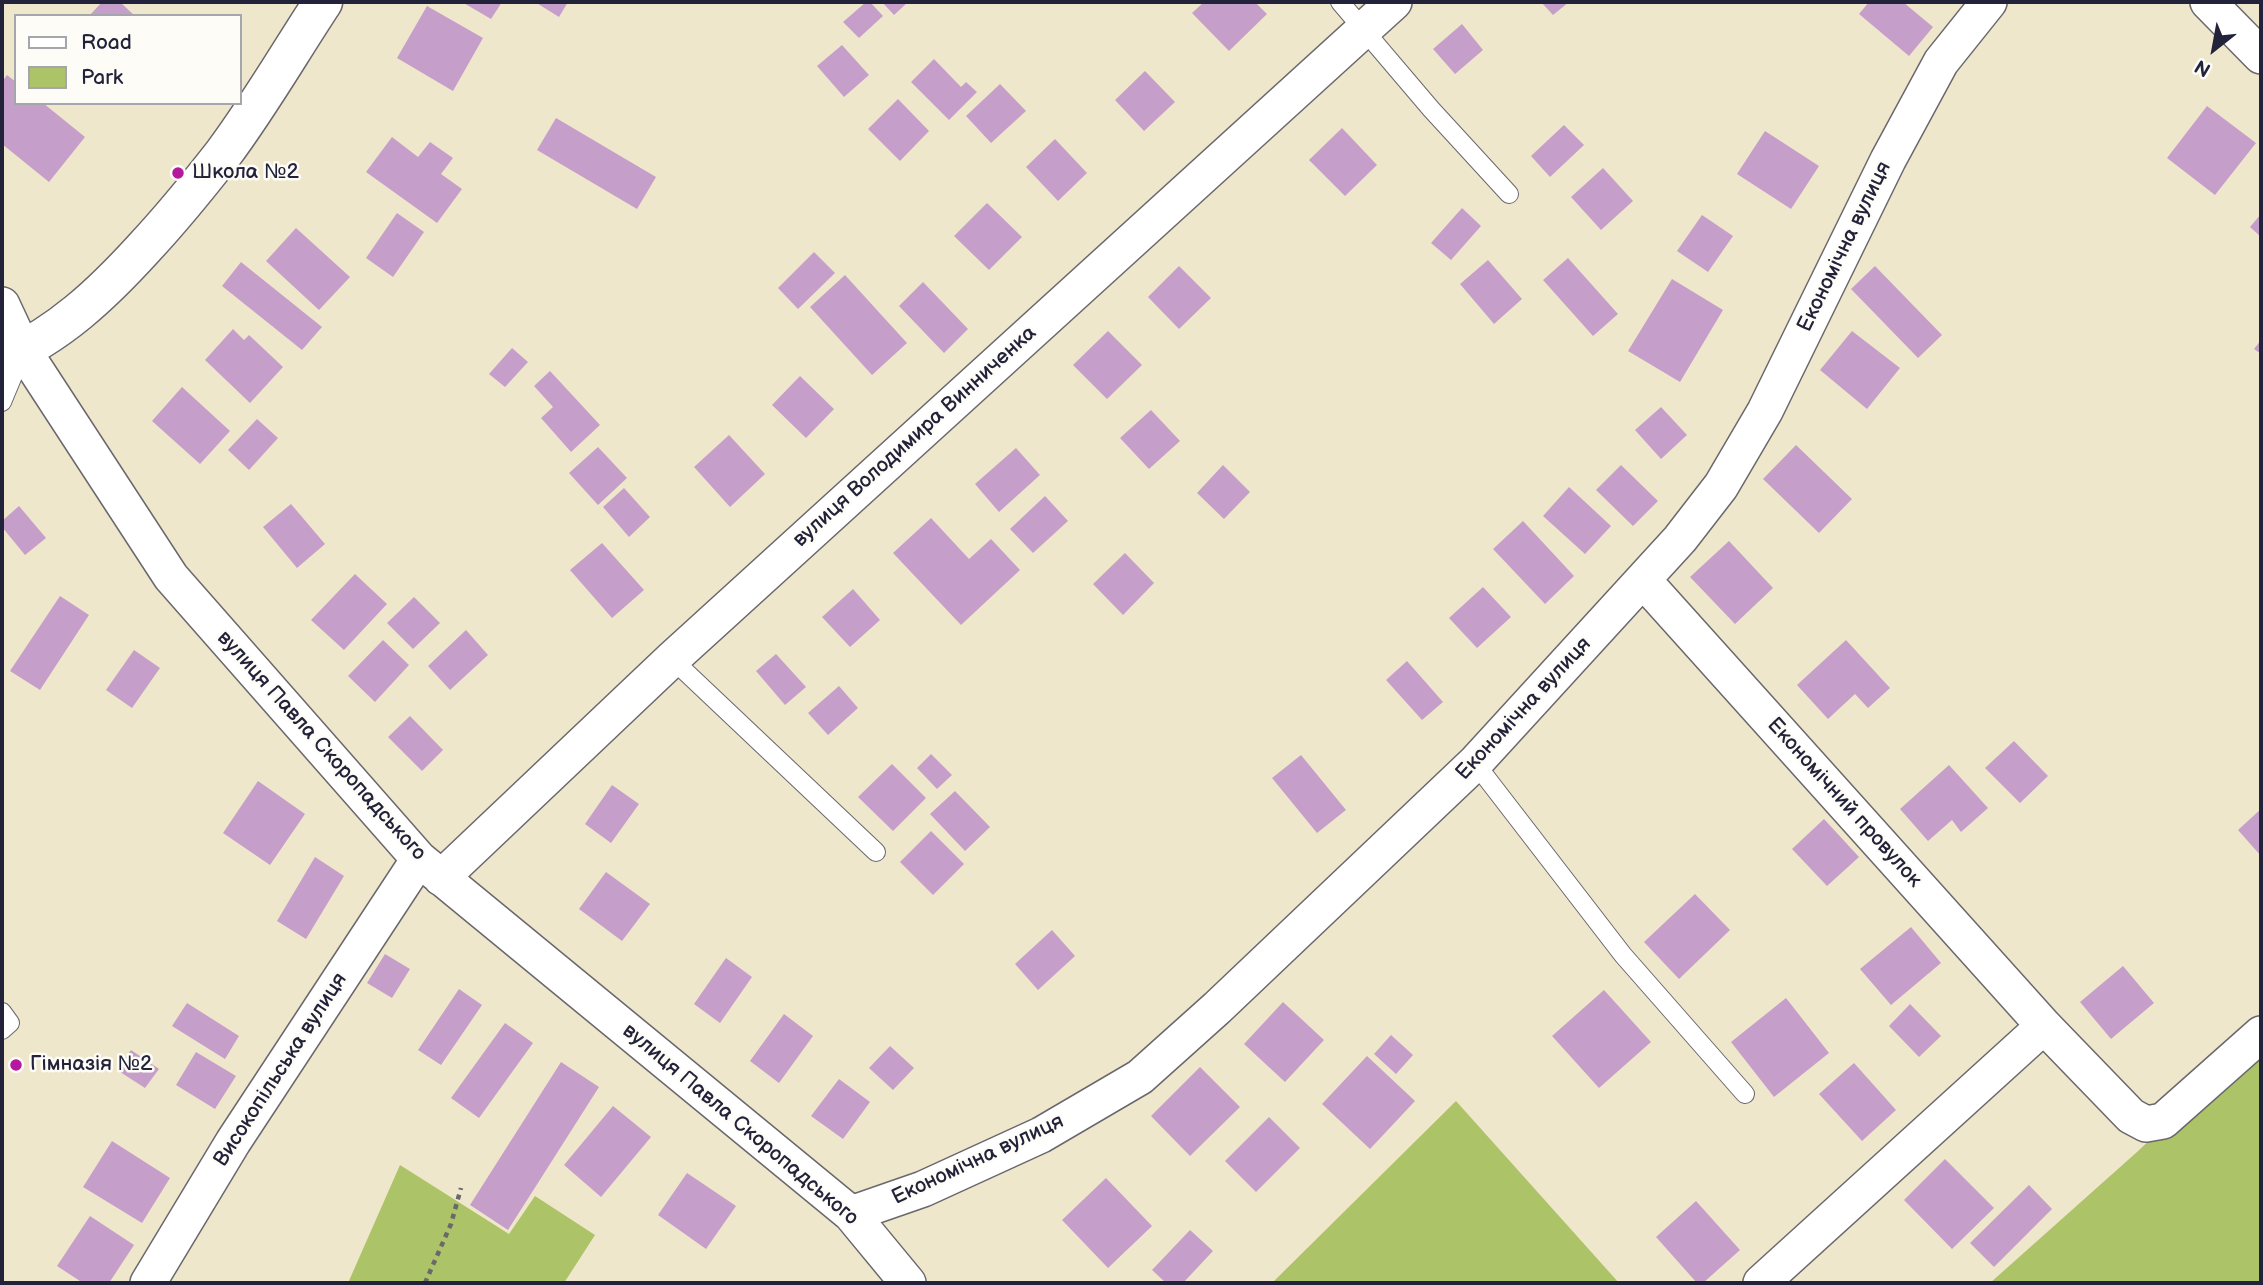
<!DOCTYPE html>
<html>
<head>
<meta charset="utf-8">
<style>
  body { margin:0 }
  #map { position:relative; width:2263px; height:1285px; overflow:hidden; background:#efe7cb; font-family:"Balsamiq Sans",sans-serif }
  canvas { display:block }
  .frame { position:absolute; inset:0; border:4px solid #22223b; pointer-events:none }
  .legend { position:absolute; left:14px; top:14px; width:228px; height:91px; box-sizing:border-box; background:#fdfcf7; border:2px solid #a5a5ac; margin:0; padding:9px 12px; list-style:none; font-size:21px; color:#22223b }
  .legend li { display:flex; align-items:center; gap:14px; height:35px }
  .legend b { width:35px; border:2px solid #a5a5ac }
  .north { position:absolute; left:2179px; top:14px; width:70px; height:70px; -webkit-text-stroke:5px #fdfcf7; paint-order:stroke; rotate:211deg; font-size:19px; font-weight:700; line-height:28px; text-align:center; color:#22223b }
  .north::after { content:''; display:block; margin:auto; width:24px; height:32px; background:#22223b; clip-path:polygon(50% 0,100% 100%,50% 72%,0 100%) }
</style>
</head>
<body>
<div id="map">
<canvas width="2263" height="1285"></canvas>
<div class="frame"></div>
<ul class="legend">
<li><b style="height:9px;background:#fff"></b>Road</li>
<li><b style="height:19px;background:#adc368"></b>Park</li>
</ul>
<div class="north">N</div>
</div>
<script>
const g = document.querySelector('canvas').getContext('2d');
g.lineJoin = 'round';
function fill(path, color) {
  g.fillStyle = color;
  g.fill(path, 'evenodd');
}
function strokePath(path, color, width, dash) {
  g.strokeStyle = color;
  g.lineWidth = width;
  g.lineCap = dash ? 'butt' : 'round';
  g.setLineDash(dash || []);
  g.stroke(path);
}
function drawText(font, color, halo, rows, align = 'center') {
  g.font = font + ' "Balsamiq Sans",sans-serif';
  g.lineWidth = 5;
  g.setLineDash([]);
  g.textBaseline = 'middle';
  g.strokeStyle = halo;
  g.fillStyle = color;
  for (const [text, x, y, turn = 0] of rows) {
    g.save();
    g.translate(x, y);
    g.rotate((+turn || 0) * Math.PI / 180);
    g.textAlign = isNaN(turn) ? turn : align;
    if (halo) g.strokeText(text, 0, 0);
    g.fillText(text, 0, 0);
    g.restore();
  }
}
fill(new Path2D(`
  M2261,1034V1283H1990L2137,1152Z
  M1456,1101L1619,1283H1272Z
  M400,1165L509,1234L535,1196L595,1235L564,1283H348Z`), '#adc368');
fill(new Path2D(`
  M102,2H120L135,16H89Z
  M462,2H502L491,19Z
  M535,2H568L559,17Z
  M866,2H870L883,16L859,38L843,22Z
  M882,2H908L894,15Z
  M1204,2H1255L1267,14L1229,51L1192,13Z
  M1541,2H1569L1553,15Z
  M1869,2H1903L1933,27L1909,56L1859,14Z
  M427,6L483,38L453,91L397,58Z
  M1462,24L1483,50L1455,74L1433,49Z
  M842,45L869,75L844,97L817,66Z
  M934,59L961,87L966,82L977,92L949,120L911,82Z
  M1145,71L1175,102L1144,131L1115,100Z
  M7,75L16,82V103H43L85,137L49,182L2,144V82Z
  M1000,84L1026,111L991,143L966,116Z
  M898,99L929,131L900,161L868,129Z
  M2207,106L2256,143L2215,195L2167,158Z
  M556,118L656,177L637,209L537,150Z
  M1564,125L1584,145L1550,177L1531,156Z
  M1342,128L1377,165L1345,196L1309,160Z
  M1765,131L1819,166L1791,209L1737,174Z
  M392,137L418,157L430,142L453,158L441,174L462,189L437,223L366,172Z
  M1055,139L1087,173L1058,201L1026,167Z
  M1603,168L1633,201L1601,230L1571,197Z
  M987,203L1022,237L989,270L954,236Z
  M1462,208L1481,226L1451,260L1431,243Z
  M397,213L424,232L393,277L366,258Z
  M2261,214V237L2250,227Z
  M1702,215L1733,236L1708,272L1677,251Z
  M296,228L350,277L319,310L266,261Z
  M814,252L835,273L798,309L778,288Z
  M1568,258L1618,314L1593,336L1543,280Z
  M1488,260L1522,299L1494,324L1460,284Z
  M241,262L322,327L302,350L222,286Z
  M1179,266L1211,298L1179,329L1148,297Z
  M1875,266L1942,335L1918,358L1851,289Z
  M845,275L907,343L872,375L810,307Z
  M1672,279L1723,310L1680,382L1628,351Z
  M923,282L968,329L944,353L899,306Z
  M233,329L244,340L249,335L283,367L250,403L205,360Z
  M1108,331L1142,365L1107,399L1073,365Z
  M1852,331L1900,368L1867,409L1820,370Z
  M2261,340V354L2254,349Z
  M512,348L528,362L505,387L489,374Z
  M550,371L600,425L571,452L541,418L553,407L534,386Z
  M800,376L834,409L806,438L772,405Z
  M182,387L230,431L200,464L152,421Z
  M1661,407L1687,435L1661,459L1635,430Z
  M1151,410L1180,441L1149,469L1120,438Z
  M257,419L278,438L249,470L228,450Z
  M729,435L765,474L730,507L694,467Z
  M1796,445L1852,499L1819,533L1763,479Z
  M598,447L627,478L598,505L569,473Z
  M1016,448L1040,475L999,512L975,484Z
  M1223,465L1250,492L1224,519L1197,493Z
  M1621,465L1658,501L1633,526L1596,490Z
  M1569,487L1611,526L1585,554L1543,516Z
  M624,488L650,517L629,537L603,507Z
  M1045,496L1068,521L1033,553L1010,529Z
  M291,504L325,544L297,568L263,527Z
  M19,506L46,538L25,555L2,527V521Z
  M931,518L969,559L991,539L1020,570L961,625L893,553Z
  M1523,521L1574,576L1545,604L1493,549Z
  M1729,541L1773,588L1735,624L1690,577Z
  M602,543L644,590L612,618L570,570Z
  M1125,553L1154,583L1123,615L1093,584Z
  M355,574L387,604L344,650L311,620Z
  M1483,587L1511,617L1477,648L1449,618Z
  M853,589L880,620L850,647L822,617Z
  M60,596L89,615L40,690L10,671Z
  M414,597L440,623L413,649L387,623Z
  M466,630L488,655L450,690L428,666Z
  M383,640L409,665L375,702L348,676Z
  M1846,640L1890,688L1868,708L1855,694L1828,719L1797,685Z
  M134,650L160,668L132,708L106,690Z
  M776,654L806,687L785,705L756,671Z
  M1407,661L1443,702L1422,720L1386,680Z
  M839,686L858,708L828,735L808,713Z
  M410,716L443,750L422,771L388,737Z
  M2014,741L2048,776L2020,803L1985,768Z
  M931,754L952,775L937,789L917,768Z
  M1301,755L1346,810L1317,833L1272,778Z
  M892,764L926,798L893,831L858,797Z
  M1949,765L1988,808L1961,832L1952,820L1928,841L1900,809Z
  M258,781L305,814L270,865L223,833Z
  M612,785L639,804L611,843L585,824Z
  M955,791L990,827L965,851L930,814Z
  M2261,809V856L2238,830Z
  M1824,819L1859,857L1827,886L1792,849Z
  M931,831L964,864L933,895L900,862Z
  M315,857L344,876L306,939L277,921Z
  M606,872L650,904L622,941L579,909Z
  M1695,894L1730,930L1679,979L1644,942Z
  M1911,927L1941,963L1891,1005L1860,969Z
  M1052,930L1075,956L1038,990L1015,964Z
  M385,954L410,969L392,998L367,983Z
  M726,958L752,977L720,1023L694,1004Z
  M2123,966L2154,1003L2111,1039L2080,1002Z
  M459,989L482,1005L441,1065L418,1050Z
  M1604,990L1651,1042L1599,1088L1552,1036Z
  M1786,998L1829,1053L1774,1097L1731,1042Z
  M1283,1002L1324,1040L1285,1082L1244,1044Z
  M187,1003L239,1036L225,1059L172,1026Z
  M1910,1004L1941,1036L1919,1057L1889,1026Z
  M784,1014L813,1036L779,1083L750,1061Z
  M505,1023L533,1043L479,1118L451,1098Z
  M1391,1035L1413,1055L1396,1074L1374,1054Z
  M890,1046L914,1068L893,1090L869,1068Z
  M131,1050L159,1069L145,1088L117,1070Z
  M196,1052L236,1076L215,1109L176,1085Z
  M1367,1056L1415,1101L1370,1149L1322,1104Z
  M561,1062L599,1087L508,1230L470,1205Z
  M1854,1063L1896,1110L1862,1141L1819,1094Z
  M1200,1067L1240,1107L1190,1156L1151,1116Z
  M839,1079L870,1102L843,1139L811,1116Z
  M613,1106L651,1137L601,1197L564,1165Z
  M1269,1117L1300,1148L1256,1192L1225,1161Z
  M112,1141L170,1178L142,1223L83,1187Z
  M1945,1159L1994,1208L1952,1249L1904,1200Z
  M687,1173L736,1206L706,1249L658,1215Z
  M1106,1178L1152,1226L1108,1268L1062,1220Z
  M2029,1185L2052,1209L1994,1267L1970,1243Z
  M1696,1201L1740,1250L1703,1283H1697L1656,1237Z
  M90,1216L134,1245L109,1283H83L57,1266Z
  M1190,1230L1213,1251L1183,1283H1166L1152,1270Z`), '#c59fc9');
const service = new Path2D(`
  M1340,2L1431,109L1509,194
  M2,402L22,354
  M672,659L876,852
  M1475,763L1623,955L1745,1094
  M2,1012L10,1023L2,1030`);
const minor = new Path2D(`
  M2208,2L2261,56
  M2,305L23,350L171,577L419,859L851,1214L908,1283
  M1643,580L2044,1026L2131,1116L2146,1124L2163,1121L2261,1034
  M441,878L672,659L1394,2
  M851,1214L923,1189L1041,1135L1140,1077L1217,1008L1475,763L1680,539L1721,486L1765,411L1888,160L1941,62L1989,2
  M148,1283L233,1142L419,859
  M1761,1283L2044,1026`);
const tertiary = new Path2D(`
  M2,359C58,336 103,293 144,248C172,218 198,186 223,154C259,106 290,52 323,2`);
strokePath(service, '#6a676d', 20);
strokePath(minor, '#6a676d', 38);
strokePath(tertiary, '#6a676d', 41);
strokePath(new Path2D(`
  M425,1283L451,1224L461,1188`), '#6a676d', 4.5, [5, 5]);
strokePath(service, '#fff', 18);
strokePath(minor, '#fff', 35);
strokePath(tertiary, '#fff', 38);
for (const [x, y, r, color] of [
  [178,173,7,"#b5179e"],
  [16,1065,7,"#b5179e"]
]) {
  const dot = new Path2D();
  dot.arc(x, y, r, 0, 2 * Math.PI);
  g.fillStyle = color;
  g.fill(dot);
  strokePath(dot, '#fdfcf7', 2.5);
}
drawText('21px', '#22223b', '#fdfcf7', [
  ["Школа №2",192,173],
  ["Гімназія №2",30,1065]
], 'left');
drawText('21px', '#22223b', '#fdfcf7', [
  ["Економічна вулиця",1845,247,-64],
  ["вулиця Володимира Винниченка",915,437,-42],
  ["Економічна вулиця",1524,709,-47],
  ["вулиця Павла Скоропадського",321,746,48],
  ["Економічний провулок",1844,803,48],
  ["Високопільська вулиця",281,1070,-57],
  ["вулиця Павла Скоропадського",740,1125,40],
  ["Економічна вулиця",978,1160,-25]
]);
</script>
</body>
</html>
